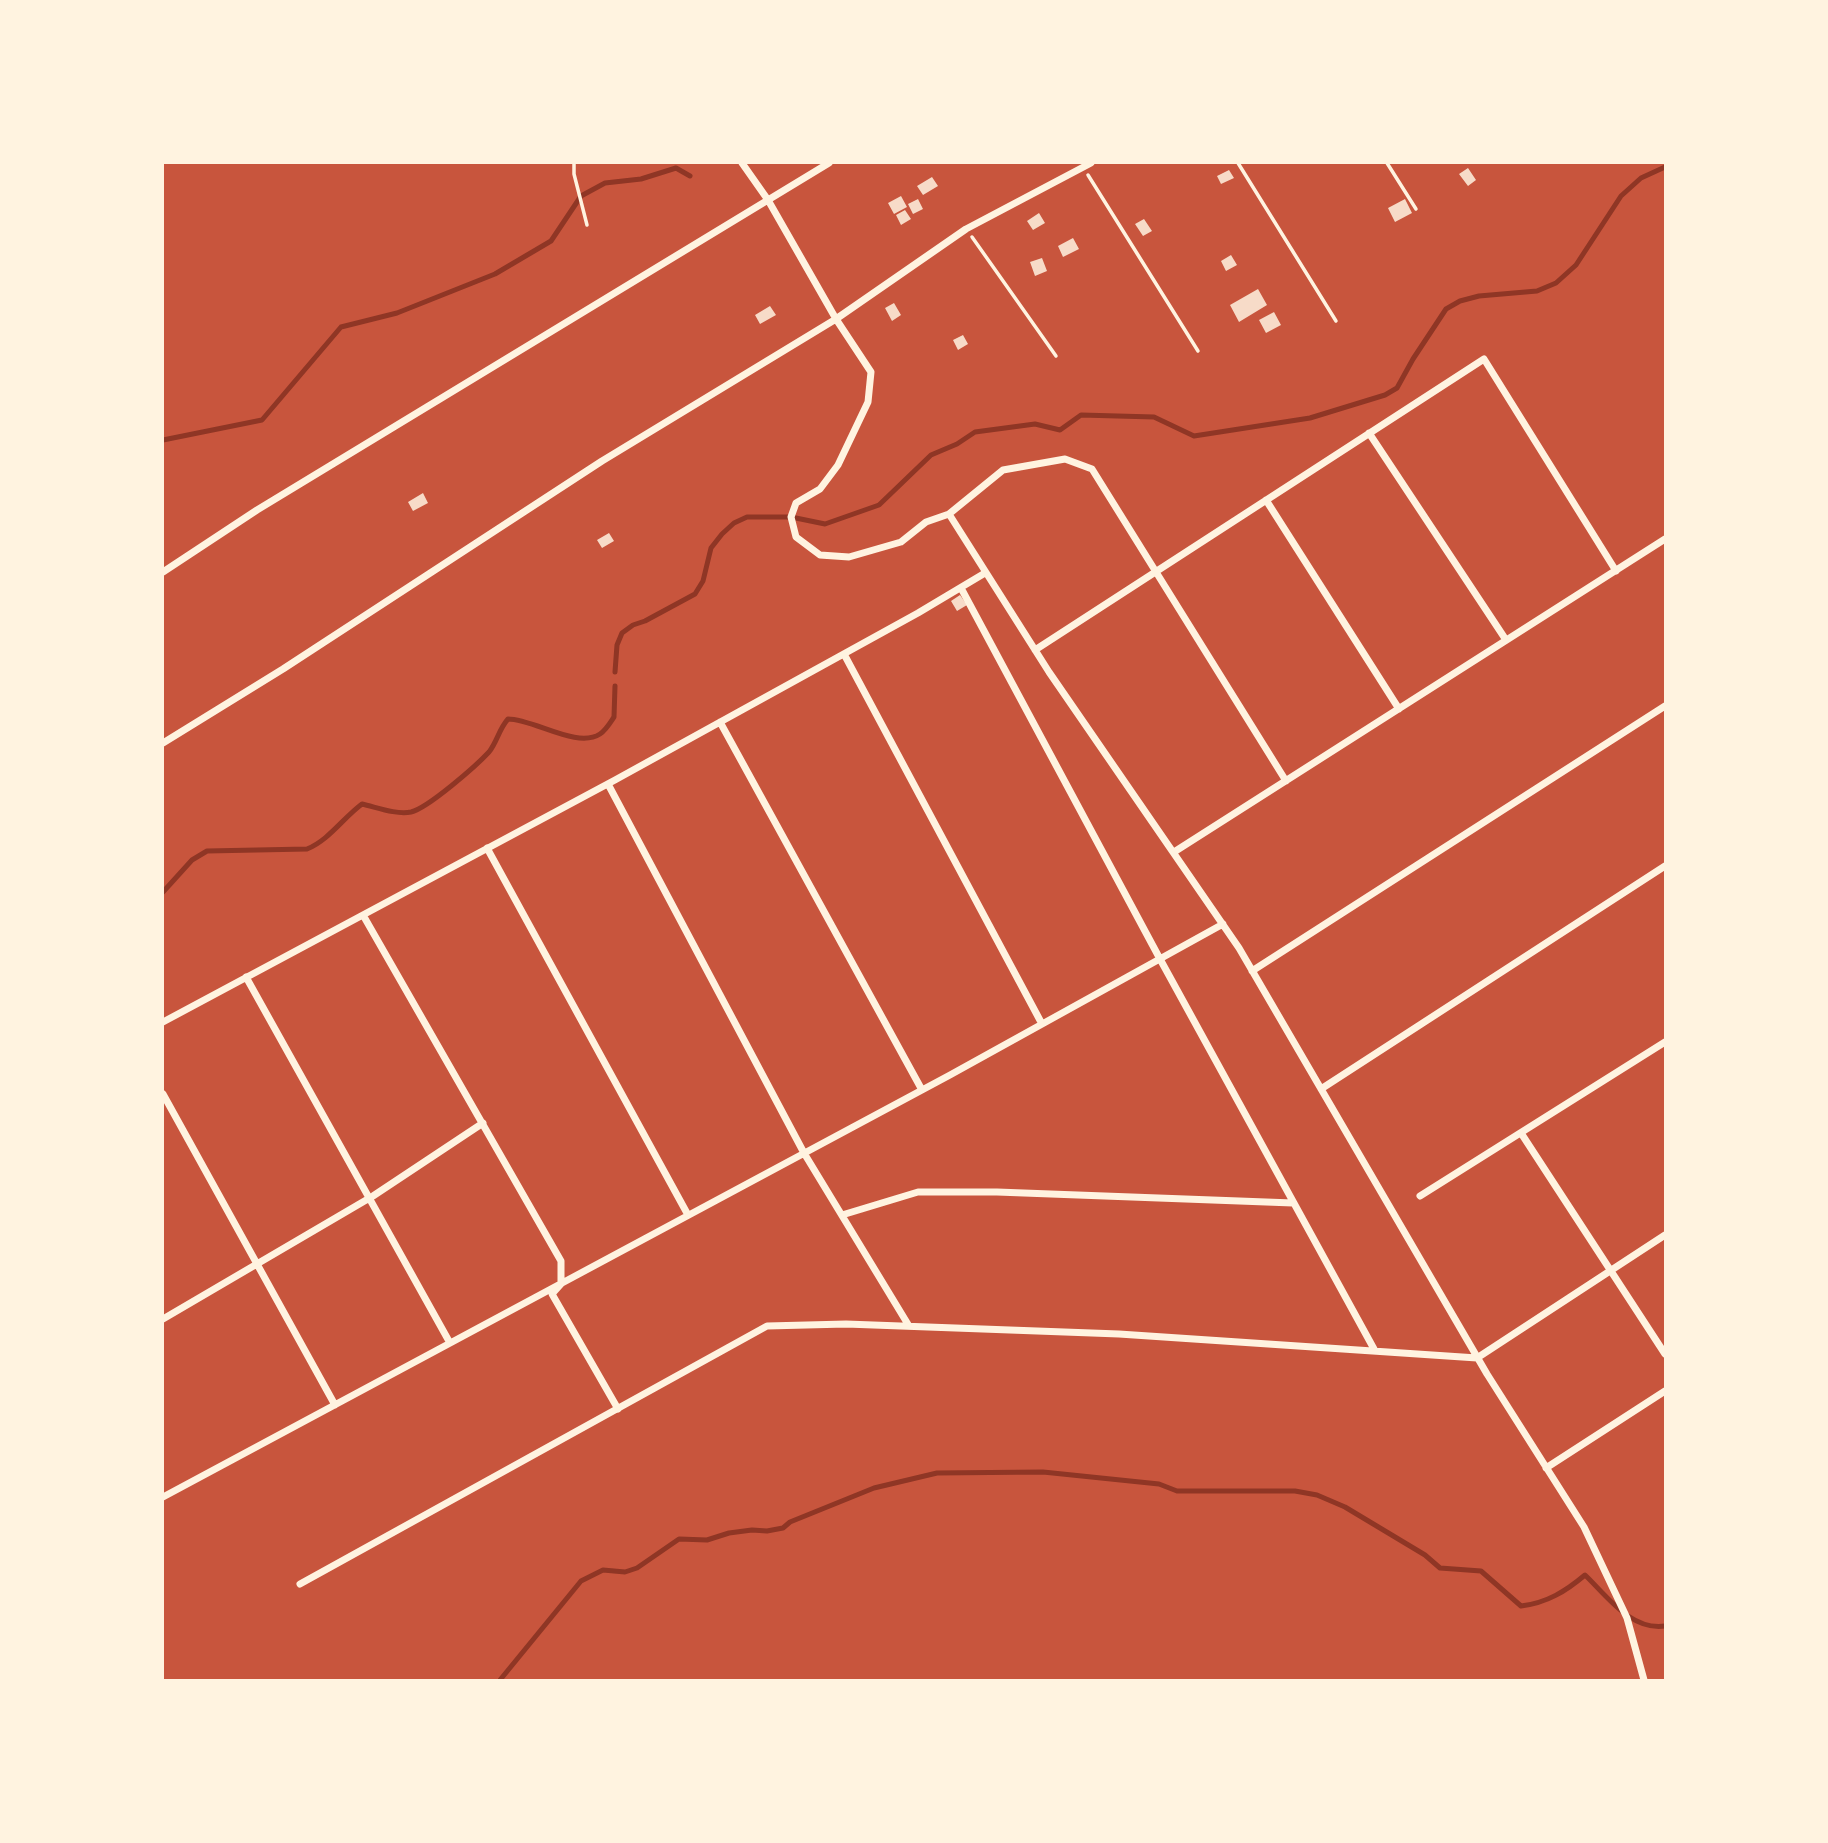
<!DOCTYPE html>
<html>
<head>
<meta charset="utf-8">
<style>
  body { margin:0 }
  #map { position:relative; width:1828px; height:1843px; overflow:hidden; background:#c8553d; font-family:"Work Sans",sans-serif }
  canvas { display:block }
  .frame { position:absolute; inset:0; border:164px solid #fff3e0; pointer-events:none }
</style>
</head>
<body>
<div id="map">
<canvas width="1828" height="1843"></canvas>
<div class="frame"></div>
</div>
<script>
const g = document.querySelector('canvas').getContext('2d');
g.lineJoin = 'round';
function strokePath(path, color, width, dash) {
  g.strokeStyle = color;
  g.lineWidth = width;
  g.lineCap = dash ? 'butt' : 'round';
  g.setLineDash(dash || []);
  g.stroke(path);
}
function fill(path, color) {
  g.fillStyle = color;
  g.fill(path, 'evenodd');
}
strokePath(new Path2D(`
  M163,440L262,420L341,327L397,313L495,274L551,241L581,196L605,183L641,179L676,168L690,176
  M615,672L617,645L622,633L633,625L645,621L695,594L703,581L711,548L722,534L734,523L747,517H791L825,524L879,505L931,455L957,444L975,432L1035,424L1060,430L1081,415L1154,417L1194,436L1310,418L1385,395L1397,388L1413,359L1446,309L1460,301L1479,296L1537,291L1556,283L1576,265L1621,196L1641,178L1665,167
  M163,892L192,860L207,851L307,849C329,840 343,818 362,804C376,807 396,815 411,812C428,808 476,766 489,752C497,742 499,729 508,719C534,719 577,749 600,734C606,730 610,723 614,717L615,686
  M500,1680L581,1581L603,1570L625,1572L637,1568L679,1539L707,1540L729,1533L752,1530L767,1531L783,1528L790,1522L874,1488L937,1473L1043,1472L1159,1484L1177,1491H1295L1317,1495L1345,1507L1425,1555L1440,1568L1481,1571L1521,1606C1547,1603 1566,1591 1585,1575C1607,1596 1631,1631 1665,1626`), '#8f3625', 5);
fill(new Path2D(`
  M1468,168L1476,180L1468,186L1459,174Z
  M1229,170L1234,178L1221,184L1217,176Z
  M932,177L938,186L923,195L917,186Z
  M901,196L907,207L894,214L888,203Z
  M918,199L923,209L913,214L908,204Z
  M1405,199L1412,213L1395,222L1388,208Z
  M905,210L911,219L901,225L896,215Z
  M1039,213L1045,223L1033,230L1027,221Z
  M1144,219L1152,231L1143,236L1135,224Z
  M1073,238L1079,249L1063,257L1058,246Z
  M1231,255L1237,265L1226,271L1221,261Z
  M1042,258L1047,271L1035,276L1030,262Z
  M1258,289L1267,305L1239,322L1230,305Z
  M894,303L901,315L892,321L885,308Z
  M770,306L776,315L760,324L755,315Z
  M1274,312L1281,325L1266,333L1259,320Z
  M963,335L968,344L958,350L953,340Z
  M423,493L428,503L413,511L408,502Z
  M609,533L614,541L602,548L597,540Z
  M960,595L967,605L957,611L951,601Z`), '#f7dbc8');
strokePath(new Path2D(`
  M574,163V174L587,225
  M1238,163L1336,321
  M1387,163L1416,209
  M1088,175L1198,351
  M972,237L1056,356`), '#fff3e0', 3.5);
strokePath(new Path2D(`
  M742,163L768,200L836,319L871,372L868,402L838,465L820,489L796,503L791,517L796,537L820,555L849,557L901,542L926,522L949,514L1049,672L1239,948L1487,1374L1584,1527L1627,1618L1644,1680
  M1369,433L1506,640
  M1266,500L1399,709
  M949,514L1003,470L1065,459L1092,469L1286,781
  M163,572L257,510L829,163
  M961,588L1160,959L1374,1349
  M1035,650L1484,359L1616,571
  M844,654L1042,1024
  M720,722L922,1090
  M163,743L283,669L602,461L836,319L966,229L1091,163
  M608,784L804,1153L909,1326
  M487,848L688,1215
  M1174,852L1665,539
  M363,915L561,1261V1284L552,1294L618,1409
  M1252,971L1665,706
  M246,977L450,1343
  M163,1022L615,780L918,613L985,573
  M1321,1089L1665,866
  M163,1094L335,1405
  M1521,1133L1665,1354
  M1420,1196L1665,1042
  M842,1215L918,1192H997L1293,1203
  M163,1319L373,1196L483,1123
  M1546,1468L1665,1391
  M163,1497L950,1075L1223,924
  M300,1584L767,1326L846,1324L1119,1334L1477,1358L1665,1235`), '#fff3e0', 7);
</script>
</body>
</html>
